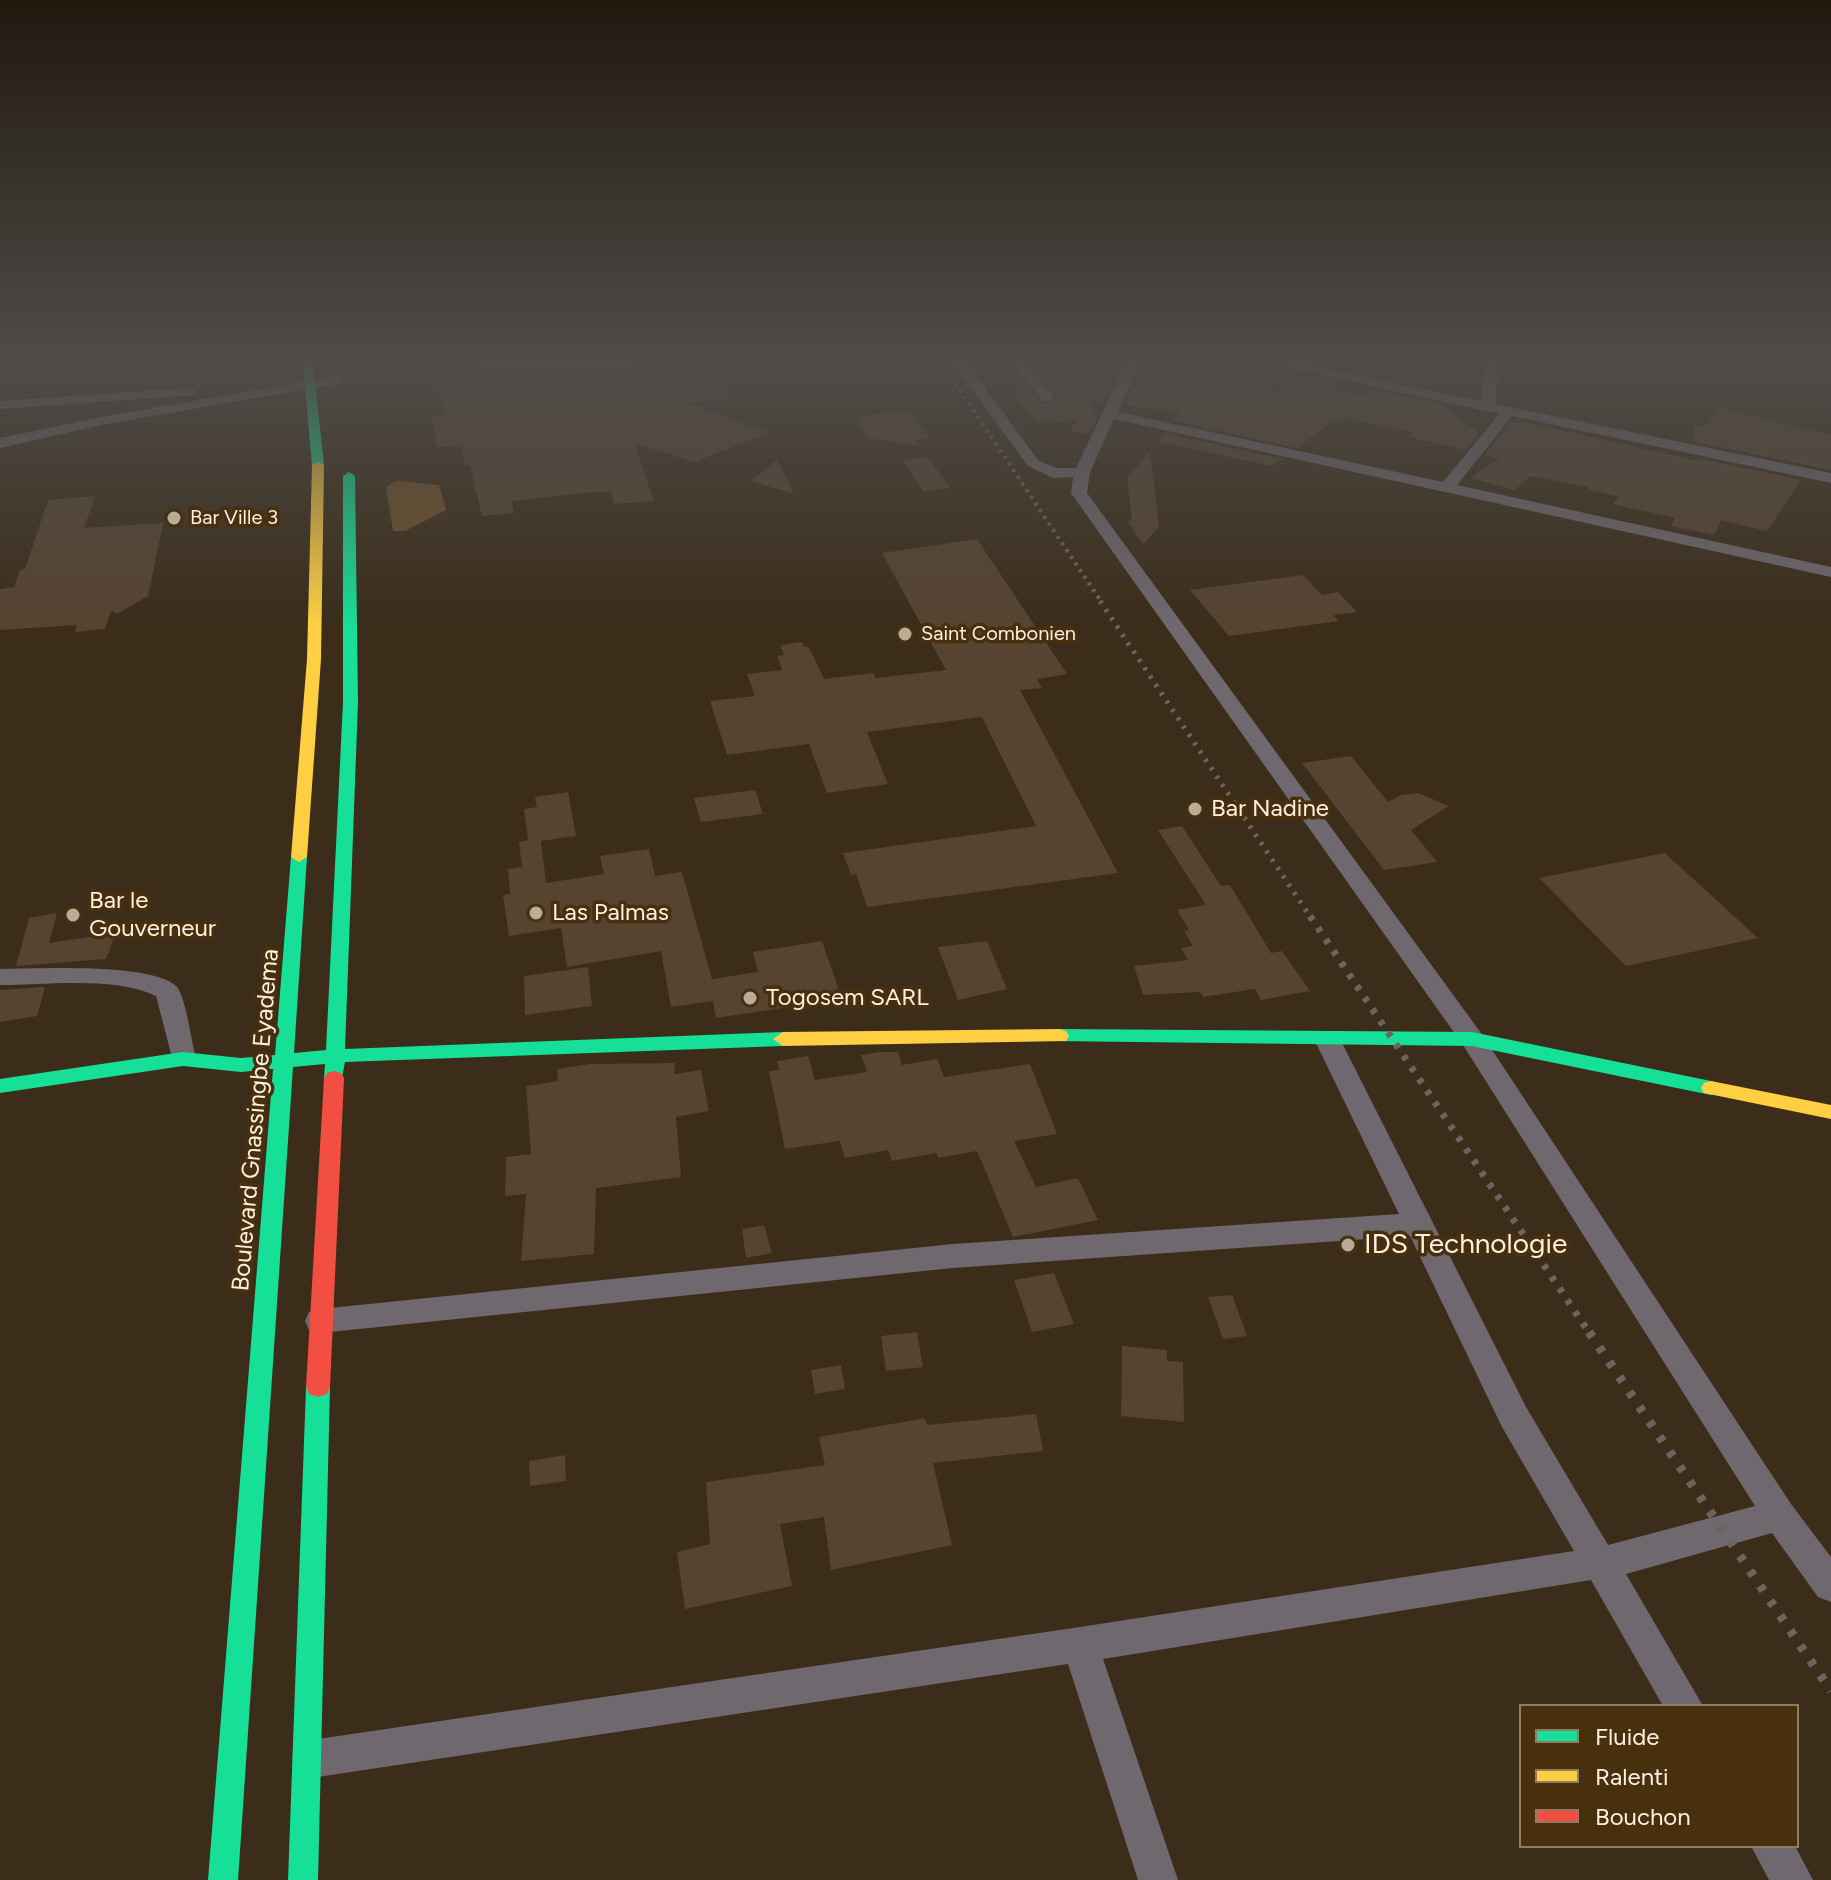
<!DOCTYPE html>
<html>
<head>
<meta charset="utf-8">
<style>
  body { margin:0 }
  #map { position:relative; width:1831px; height:1880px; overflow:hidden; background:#3b2d1a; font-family:Figtree,sans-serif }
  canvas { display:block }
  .legend { position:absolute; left:1519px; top:1704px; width:280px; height:144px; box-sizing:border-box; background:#482f0d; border:2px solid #907c62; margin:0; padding:10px 14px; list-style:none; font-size:24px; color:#fdf0e1 }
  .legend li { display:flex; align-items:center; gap:16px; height:40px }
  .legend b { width:40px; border:2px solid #907c62 }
</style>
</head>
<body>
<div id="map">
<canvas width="1831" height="1880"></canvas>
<ul class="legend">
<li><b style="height:10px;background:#16e098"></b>Fluide</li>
<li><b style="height:10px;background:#ffcf43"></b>Ralenti</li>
<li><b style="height:10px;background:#f24e42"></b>Bouchon</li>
</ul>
</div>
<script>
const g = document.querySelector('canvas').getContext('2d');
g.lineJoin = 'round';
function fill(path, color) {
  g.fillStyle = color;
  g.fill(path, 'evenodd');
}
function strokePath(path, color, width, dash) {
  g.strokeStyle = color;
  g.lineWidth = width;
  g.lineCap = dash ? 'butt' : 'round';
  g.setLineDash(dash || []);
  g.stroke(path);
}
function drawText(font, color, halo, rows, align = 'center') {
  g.font = font + ' Figtree,sans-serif';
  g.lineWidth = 7;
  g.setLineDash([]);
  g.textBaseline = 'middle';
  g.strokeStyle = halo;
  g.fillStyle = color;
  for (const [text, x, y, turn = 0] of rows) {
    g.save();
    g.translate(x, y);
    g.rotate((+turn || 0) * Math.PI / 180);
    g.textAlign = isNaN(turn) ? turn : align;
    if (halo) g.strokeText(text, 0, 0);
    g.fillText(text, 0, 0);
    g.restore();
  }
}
fill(new Path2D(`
  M396,481L439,485L446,510L405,531H393L386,487Z`), '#6d4e27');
fill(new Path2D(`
  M506,363H636V378L718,371L732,398L688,403L770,433L694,462L634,443L654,501L614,504L611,491L573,494L512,501L514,513L482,516L470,465H465L462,445L437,447L432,415L445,414L436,381L457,378L453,368Z
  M1171,371L1255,385L1277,393L1289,385L1297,386L1304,382L1363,397L1370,391L1390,393L1441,404L1479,433L1465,450L1408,437L1413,432L1344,418L1332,422L1297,448L1173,421L1180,412L1125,405L1130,393Z
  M1103,376L1112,386L1104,402L1089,401L1097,417L1089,433L1071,432L1076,420L1038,423L1012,396L1023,395L1013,383L1023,382L1041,403L1053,404L1056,395L1044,381Z
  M1719,408L1831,435V470L1695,442L1693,425L1705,427Z
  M912,411L930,439L915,440L920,446L867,438L856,416Z
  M1524,422L1698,461L1697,458L1801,480L1767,531L1721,520L1714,535L1671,526L1675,518L1613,504L1619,497L1587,489L1589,487L1530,476L1515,490L1470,478L1500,458L1485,455L1510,423Z
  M1164,433L1282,459L1272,466L1157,441Z
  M1150,452L1159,527L1143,544L1128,522L1132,519L1127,478Z
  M928,457L950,488L923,491L903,460Z
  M777,460L794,494L751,481Z
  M95,496L84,528L163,523L148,596L117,614L111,611L105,629L75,632L77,625L0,630V589L14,587L20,570L25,569L48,500Z
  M977,539L1067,674L1037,679L1042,688L1020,690L1118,873L867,907L856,874L851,875L843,853L1036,826L982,717L867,732L888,784L827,793L809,744L727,755L710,701L755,696L747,674L782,670L777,656L784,655L780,645L802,642L805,647H809L824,679L873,673L876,678L946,670L882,553Z
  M1303,575L1322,595L1338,592L1357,612L1333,615L1339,621L1229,636L1190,590Z
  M1351,756L1388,802L1401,795L1418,793L1449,806L1411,830L1437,862L1384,870L1302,763Z
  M755,790L763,814L701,822L694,798Z
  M568,792L576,836L541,841L546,883L604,874L600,856L649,849L655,876L682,872L712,979L758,972L753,952L822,941L842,999L716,1018L713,1001L671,1007L661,951L567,967L561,928L509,936L503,895L510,894L508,869L522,867L519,842L528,840L524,809L537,807L535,797Z
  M1182,826L1221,886L1230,885L1271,953L1282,951L1310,991L1261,1000L1255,989L1203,997L1200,992L1143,995L1134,966L1188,960L1181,948L1193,946L1184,931L1189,930L1177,910L1206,905L1158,830Z
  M1665,853L1758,938L1626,966L1539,878Z
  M57,913L49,943L116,933L106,959L16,966L29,918Z
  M987,941L1007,989L958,1000L938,947Z
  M588,967L592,1006L525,1015L524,976Z
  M45,987L37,1016L0,1022V990Z
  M879,1052H898L902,1065L937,1059L944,1077L1030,1064L1057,1134L1014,1141L1036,1187L1078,1178L1098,1220L1013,1237L977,1151L938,1158L936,1153L892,1161L888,1150L845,1158L840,1141L785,1149L769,1071L779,1070L777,1061L808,1056L815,1080L867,1072L861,1055Z
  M675,1063L674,1074L701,1070L709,1111L676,1117L681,1177L596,1188L594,1254L521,1261L526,1194L505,1196L506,1157L531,1154L526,1086L558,1081L557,1069L590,1064Z
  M764,1225L772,1253L746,1258L742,1229Z
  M1054,1273L1074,1324L1032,1332L1014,1280Z
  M1232,1295L1247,1336L1223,1339L1208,1297Z
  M917,1332L923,1367L886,1371L881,1336Z
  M1122,1346L1167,1350V1361L1183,1362L1184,1422L1121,1416Z
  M841,1365L845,1389L815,1394L811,1370Z
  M1036,1414L1043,1451L933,1463L952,1545L831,1570L824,1517L780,1524L792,1586L685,1609L677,1552L710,1544L706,1482L825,1465L819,1437L925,1418L927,1425Z
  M565,1455L566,1481L530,1486L529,1461Z`), '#564330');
fill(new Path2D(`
  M953,363H967L1038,460L1056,468H1076L1126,363H1140L1118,412L1443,482L1499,414L1269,363H1295L1481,401L1485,363H1499L1495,404L1831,473V483L1512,416L1457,485L1831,567V577L1114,419L1090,472L1087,493L1481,1033L1791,1504L1831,1557V1602L1818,1597L1772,1533L1626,1574L1703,1706H1663L1591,1580L1103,1659L1178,1880H1138L1068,1664L311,1778L297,1773L292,1759L297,1745L311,1740L1080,1627L1574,1551L1502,1427L1410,1236L953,1268L320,1333L309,1330L305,1321L309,1312L320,1309L953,1244L1399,1214L1314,1039L1318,1033H1336L1340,1039L1526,1407L1608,1545L1755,1506L1463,1045L1071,493L1073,477L1053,478L1028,466Z
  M1011,363H1025L1053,395V401H1043Z
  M338,376L343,377V383L106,424L0,448V438L106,416Z
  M189,388L194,389V395L0,409V401Z
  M0,969C35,969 153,962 177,987C186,998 192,1044 196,1059L192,1065H174L156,996C115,976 45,985 0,985Z
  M1751,1846H1795L1813,1880H1769Z`), '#6f686e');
fill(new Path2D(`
  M303,363H313L324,465L318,468L312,465Z
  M349,472L355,476L358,702L345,1049L783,1032L793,1039L783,1046L345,1062L341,1083H327L324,1078L325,1064L293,1067L238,1880H208L273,1069L241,1072L183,1066L0,1093V1079L183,1052L241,1058L275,1055L291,857L299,852L307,857L294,1053L326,1050L343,702V476Z
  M1059,1029L1472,1032L1711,1081L1718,1083L1721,1088L1718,1093L1711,1095L1472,1046L1052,1041L1049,1036L1052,1031Z
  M318,1377L327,1380L330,1387L318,1880H288L306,1387L309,1380Z`), '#16e098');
fill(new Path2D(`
  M318,462L324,465L321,659L307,857L299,862L291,857L307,659L312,465Z
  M1059,1029L1066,1031L1069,1036L1066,1041L783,1046L773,1039L783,1032Z
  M1711,1081L1831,1105V1119L1704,1093L1701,1088L1704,1083Z`), '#ffcf43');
fill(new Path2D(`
  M334,1071L341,1073L344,1078L330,1387L327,1394L318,1397L309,1394L306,1387L324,1078L327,1073Z`), '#f24e42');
strokePath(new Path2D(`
  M942,363L1102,603`), '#6e645e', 4, [3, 5]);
strokePath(new Path2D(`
  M1100,601L1311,918`), '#6e645e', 5, [3, 7]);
strokePath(new Path2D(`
  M1310,916L1590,1334`), '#6e645e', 7, [5, 9]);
strokePath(new Path2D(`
  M1589,1332L1831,1691`), '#6e645e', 9, [6, 12]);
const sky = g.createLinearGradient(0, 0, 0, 626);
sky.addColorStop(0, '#20190e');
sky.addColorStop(0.58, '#4f4c49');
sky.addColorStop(1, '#4f4c4900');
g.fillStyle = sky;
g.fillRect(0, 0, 1831, 626);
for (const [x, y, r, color] of [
  [174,518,8,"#b9ac9b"],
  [905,634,8,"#b9ac9b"],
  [1195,809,8,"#b9ac9b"],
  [536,913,8,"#b9ac9b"],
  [73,915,8,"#b9ac9b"],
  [750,998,8,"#b9ac9b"],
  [1348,1245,8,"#b9ac9b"]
]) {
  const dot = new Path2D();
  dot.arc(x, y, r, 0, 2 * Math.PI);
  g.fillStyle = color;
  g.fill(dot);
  strokePath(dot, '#482f0d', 3);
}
drawText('20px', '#fdf0e1', '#482f0d', [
  ["Bar Ville 3",190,518],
  ["Saint Combonien",921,634]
], 'left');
drawText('24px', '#fdf0e1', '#482f0d', [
  ["Bar Nadine",1211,809],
  ["Bar le",89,901],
  ["Gouverneur",89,929],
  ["Las Palmas",552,913],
  ["Togosem SARL",766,998]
], 'left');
drawText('24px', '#fdf0e1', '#482f0d', [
  ["Boulevard Gnassingbe Eyadema",256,1120,-85]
]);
drawText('28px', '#fdf0e1', '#482f0d', [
  ["IDS Technologie",1364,1245]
], 'left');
</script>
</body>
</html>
